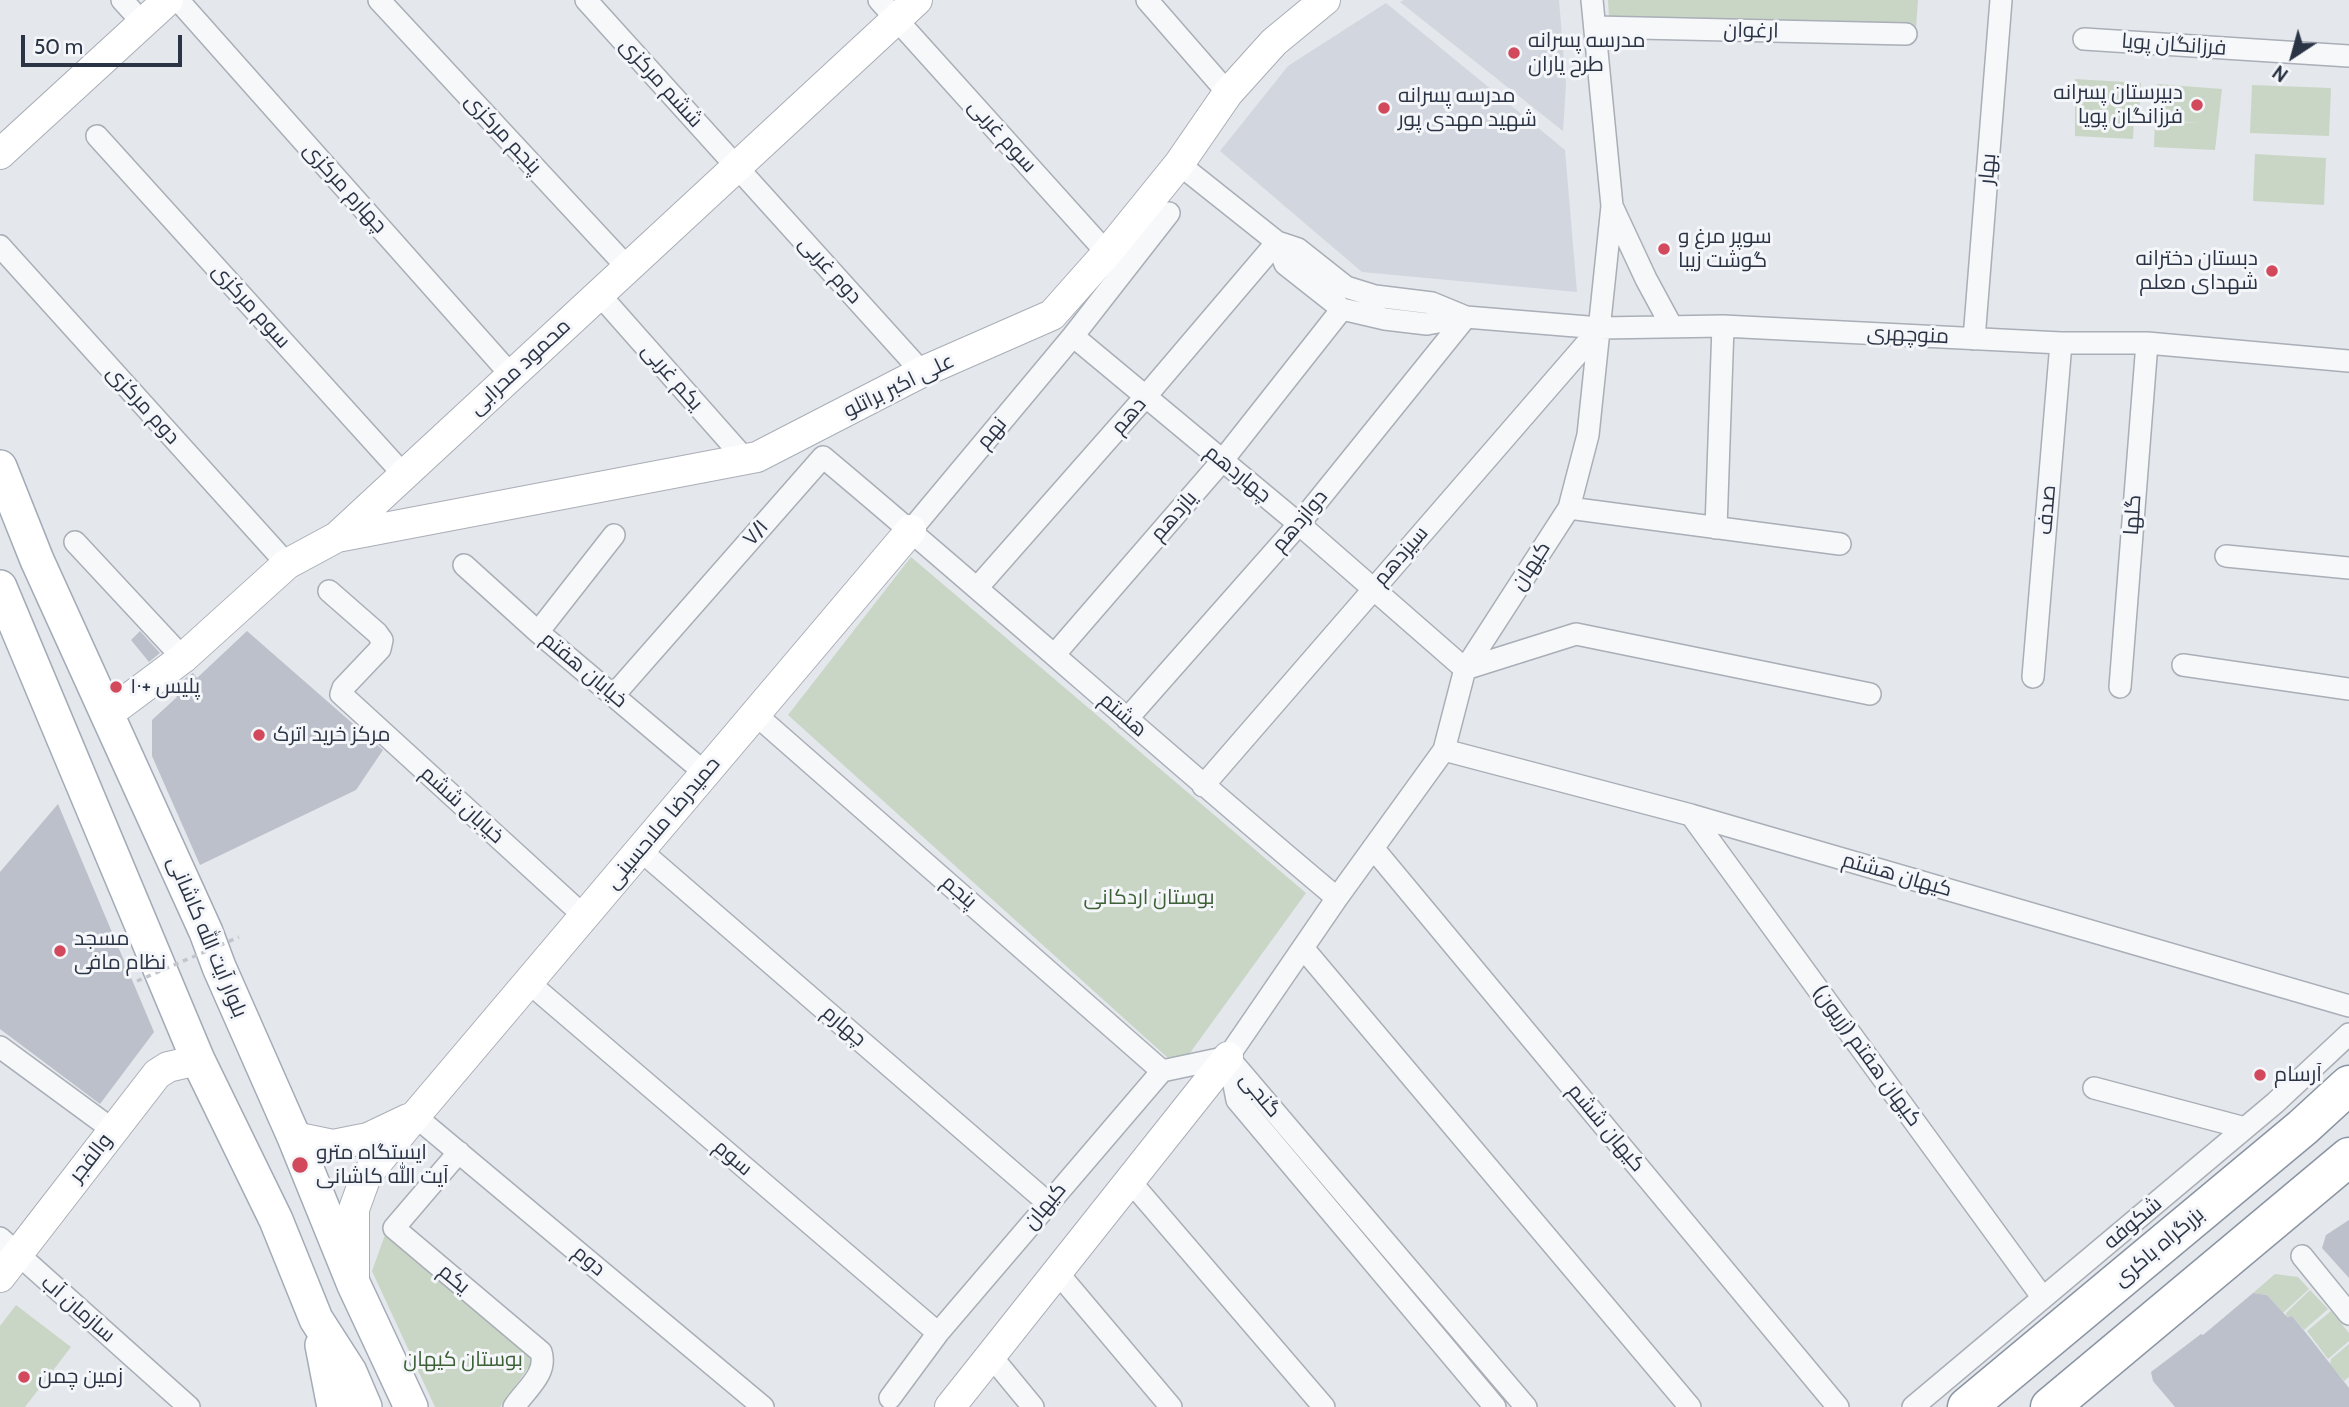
<!DOCTYPE html>
<html>
<head>
<meta charset="utf-8">
<style>
  body { margin:0 }
  #map { position:relative; width:2349px; height:1407px; overflow:hidden; background:#e4e7ec; font-family:Cabin,sans-serif }
  canvas { display:block }
  .north { position:absolute; left:2258px; top:21px; width:70px; height:70px; -webkit-text-stroke:5px #f4f6f9; paint-order:stroke; rotate:216deg; font-size:19px; font-weight:700; line-height:28px; text-align:center; color:#2b3445 }
  .north::after { content:''; display:block; margin:auto; width:24px; height:32px; background:#2b3445; clip-path:polygon(50% 0,100% 100%,50% 72%,0 100%) }
  .scale { position:absolute; left:21px; top:35px; width:161px; height:32px; box-sizing:border-box; border:4px solid #2b3445; border-top:0; padding-left:9px; font-size:21px; line-height:24px; white-space:nowrap; color:#2b3445; -webkit-text-stroke:5px #f4f6f9; paint-order:stroke }
</style>
</head>
<body>
<div id="map">
<canvas width="2349" height="1407"></canvas>
<div class="north">N</div>
<div class="scale">50 m</div>
</div>
<script>
const g = document.querySelector('canvas').getContext('2d');
g.lineJoin = 'round';
function fill(path, color) {
  g.fillStyle = color;
  g.fill(path, 'evenodd');
}
function strokePath(path, color, width, dash) {
  g.strokeStyle = color;
  g.lineWidth = width;
  g.lineCap = dash ? 'butt' : 'round';
  g.setLineDash(dash || []);
  g.stroke(path);
}
function drawText(font, color, halo, rows, align = 'center') {
  g.font = font + ' Cabin,Cairo,sans-serif';
  g.lineWidth = 6;
  g.setLineDash([]);
  g.textBaseline = 'middle';
  g.strokeStyle = halo;
  g.fillStyle = color;
  for (const [text, x, y, turn = 0] of rows) {
    g.save();
    g.translate(x, y);
    g.rotate((+turn || 0) * Math.PI / 180);
    g.textAlign = isNaN(turn) ? turn : align;
    if (halo) g.strokeText(text, 0, 0);
    g.fillText(text, 0, 0);
    g.restore();
  }
}
fill(new Path2D(`
  M1404,0H1559L1566,85L1563,131L1400,2Z
  M1386,3L1565,150L1577,292L1362,272L1220,151L1288,66Z`), '#d2d6de');
fill(new Path2D(`
  M1608,0H1918L1916,28L1609,18Z
  M2075,79L2141,83L2139,114H2134L2133,139L2075,136Z
  M2157,84L2222,89L2215,150L2154,147L2155,121L2200,123L2154,119Z
  M2252,85L2331,88L2329,136L2250,133Z
  M2255,154L2326,158L2324,205L2253,201Z
  M911,557L1306,893L1179,1068L788,715Z
  M386,1232L534,1360L500,1407H435L372,1271Z
  M2275,1274L2298,1277L2309,1289L2283,1313L2267,1295L2253,1293Z
  M2310,1290L2328,1309L2304,1330L2292,1316L2285,1317L2287,1312Z
  M16,1305L71,1347L25,1407H0V1326Z
  M2331,1311L2349,1333V1341L2328,1359L2307,1331Z
  M2349,1344V1377L2344,1381L2330,1364L2331,1359Z`), '#c9d6c5');
fill(new Path2D(`
  M140,631L160,653L149,662L131,640Z
  M247,631L383,750L356,790L200,865L152,756V720L177,697L170,689L193,673L197,678Z
  M58,804L154,1032L100,1104L0,1029V872Z
  M2349,1220V1278L2322,1248L2326,1235Z
  M2253,1293L2267,1295L2287,1317L2292,1316L2310,1338L2349,1388V1407H2175L2153,1381L2151,1372L2201,1334L2203,1335Z`), '#bbc0ca');
const street = new Path2D(`
  M122,0L143,23
  M178,0L512,376
  M379,0L628,268
  M586,0L922,372
  M879,0L1107,253
  M1147,0L1228,93
  M1595,27L1906,34
  M2084,39L2349,56
  M97,136L404,475
  M1179,164L1277,242L1298,249L1346,287L1375,296L1432,303L1466,317
  M1612,206L1646,279L1672,327
  M1277,242L1285,264L1342,309L1385,319L1427,324L1466,317L1600,328L1723,326L2061,343H2147L2349,361
  M0,246L287,564
  M599,294L745,459
  M1073,336L1299,524L1465,669
  M1974,339L2001,0
  M1569,508L1840,544
  M1716,528L1723,326
  M911,530L1073,336L1169,213
  M75,542L183,658
  M2226,556L2349,568
  M464,565L538,632L705,773
  M977,588L1146,396L1277,242
  M329,591L377,633L382,640L380,649L343,688L341,694L584,916
  M538,632L614,535
  M1055,654L1222,461L1342,309
  M2183,665L2349,689
  M1465,669L1576,634L1870,694
  M2033,677L2061,343
  M2120,687L2147,343
  M613,696L823,457C996,602 1164,753 1337,898
  M755,714L1162,1071
  M1127,719L1299,524L1466,317
  M1444,750L1691,815L2349,1006
  M1203,786L1600,328
  M1691,815L2043,1298
  M1373,848L1838,1407
  M640,850L1048,1203
  M1303,948L1690,1407
  M528,982L938,1333
  M0,1047L113,1130
  M1228,1057L1526,1407
  M1229,1059L1237,1100L1495,1407
  M2094,1088L2245,1128
  M415,1116L763,1407
  M459,1152L394,1228L541,1352C548,1374 525,1390 514,1407
  M1130,1181L1324,1407
  M0,1238L189,1407
  M2302,1256L2349,1314
  M1057,1272L1171,1407
  M991,1356L1033,1407
  M890,1398L938,1333L1162,1071L1228,1057L1337,898L1444,750L1465,669L1569,508L1588,435L1612,206L1592,0
  M1913,1407L2275,1103L2349,1034`);
const secondary = new Path2D(`
  M0,154L168,0
  M337,537L757,457L922,372L1052,315L1107,253L1179,164L1228,93L1274,42L1325,0
  M108,714L183,658L287,564L337,537L917,0
  M294,1137L333,1145L368,1138L408,1119
  M0,1277L157,1074L168,1067L198,1060
  M354,1281V1209L366,1176L415,1116L911,530
  M950,1407L1228,1057`);
const primary = new Path2D(`
  M0,467L37,560L206,932L219,967L294,1137L354,1285L411,1407
  M0,587L198,1060L276,1220L316,1319L350,1372L365,1407
  M322,1345L334,1407`);
const highway = new Path2D(`
  M1967,1407L2302,1128L2349,1085
  M2050,1407L2349,1157`);
strokePath(street, '#a9aeb7', 24);
strokePath(secondary, '#a9aeb7', 32);
strokePath(primary, '#a3abb8', 36);
strokePath(highway, '#8b94a3', 41);
strokePath(street, '#f7f8fa', 21);
strokePath(secondary, '#fff', 30);
strokePath(primary, '#fff', 33);
strokePath(highway, '#fff', 38);
strokePath(new Path2D(`
  M137,981L239,937`), '#c2c5cb', 3.5, [5, 5]);
for (const [x, y, r, color] of [
  [1514,53,7,"#d1495b"],
  [2197,105,7,"#d1495b"],
  [1384,108,7,"#d1495b"],
  [1664,249,7,"#d1495b"],
  [2272,271,7,"#d1495b"],
  [116,687,7,"#d1495b"],
  [259,735,7,"#d1495b"],
  [60,951,7,"#d1495b"],
  [2260,1075,7,"#d1495b"],
  [300,1165,9,"#d1495b"],
  [24,1377,7,"#d1495b"]
]) {
  const dot = new Path2D();
  dot.arc(x, y, r, 0, 2 * Math.PI);
  g.fillStyle = color;
  g.fill(dot);
  strokePath(dot, '#f4f6f9', 2.5);
}
drawText('21px', '#2b3445', '#f4f6f9', [
  ["ارغوان",1751,31,1],
  ["فرزانگان پویا",2174,45,4],
  ["ششم مرکزی",661,83,48],
  ["پنجم مرکزی",503,134,47],
  ["سوم غربی",1002,136,48],
  ["بهار",1988,169,-85],
  ["چهارم مرکزی",345,188,48],
  ["دوم غربی",830,270,48],
  ["سوم مرکزی",251,306,48],
  ["منوچهری",1908,335,3],
  ["محمود محرابی",520,367,-43],
  ["یکم غربی",672,377,49],
  ["علی اکبر براتلو",899,386,-26],
  ["دوم مرکزی",143,405,48],
  ["دهم",1129,416,-49],
  ["نهم",992,433,-50],
  ["چهاردهم",1238,474,39],
  ["صدف",2047,510,-85],
  ["گلها",2133,515,-86],
  ["یازدهم",1174,516,-49],
  ["دوازدهم",1300,521,-50],
  ["۷/۱",756,533,-49],
  ["سیزدهم",1401,556,-49],
  ["کیهان",1531,566,-57],
  ["خیابان هفتم",584,670,40],
  ["هشتم",1123,715,41],
  ["خیابان ششم",462,805,42],
  ["حمیدرضا ملاحسینی",663,823,-50],
  ["کیهان هشتم",1897,875,16],
  ["پنجم",959,892,41],
  ["بلوار آیت الله کاشانی",207,937,67],
  ["چهارم",844,1026,41],
  ["کیهان هفتم (زریون)",1867,1056,54],
  ["گنجی",1260,1095,50],
  ["کیهان ششم",1606,1128,50],
  ["والفجر",91,1158,-52],
  ["سوم",733,1158,41],
  ["کیهان",1045,1206,-50],
  ["شکوفه",2133,1223,-40],
  ["بزرگراه باکری",2159,1247,-40],
  ["دوم",589,1261,40],
  ["یکم",454,1279,40],
  ["سازمان آب",78,1309,41]
]);
drawText('21px', '#2b3445', '#f4f6f9', [
  ["مدرسه پسرانه",1528,41],
  ["طرح یاران",1528,65],
  ["دبیرستان پسرانه",2183,93,"right"],
  ["فرزانگان پویا",2183,117,"right"],
  ["مدرسه پسرانه",1398,96],
  ["شهید مهدی پور",1398,120],
  ["سوپر مرغ و",1678,237],
  ["گوشت زیبا",1678,261],
  ["دبستان دخترانه",2258,259,"right"],
  ["شهدای معلم",2258,283,"right"],
  ["پلیس +۱۰",130,687],
  ["مرکز خرید اترک",273,735],
  ["مسجد",74,939],
  ["نظام مافی",74,963],
  ["آرسام",2274,1075],
  ["ایستگاه مترو",316,1153],
  ["آیت الله کاشانی",316,1177],
  ["زمین چمن",38,1377]
], 'left');
drawText('21px', '#3f6138', '#f4f6f9', [
  ["بوستان اردکانی",1149,898],
  ["بوستان کیهان",463,1360]
]);
</script>
</body>
</html>
